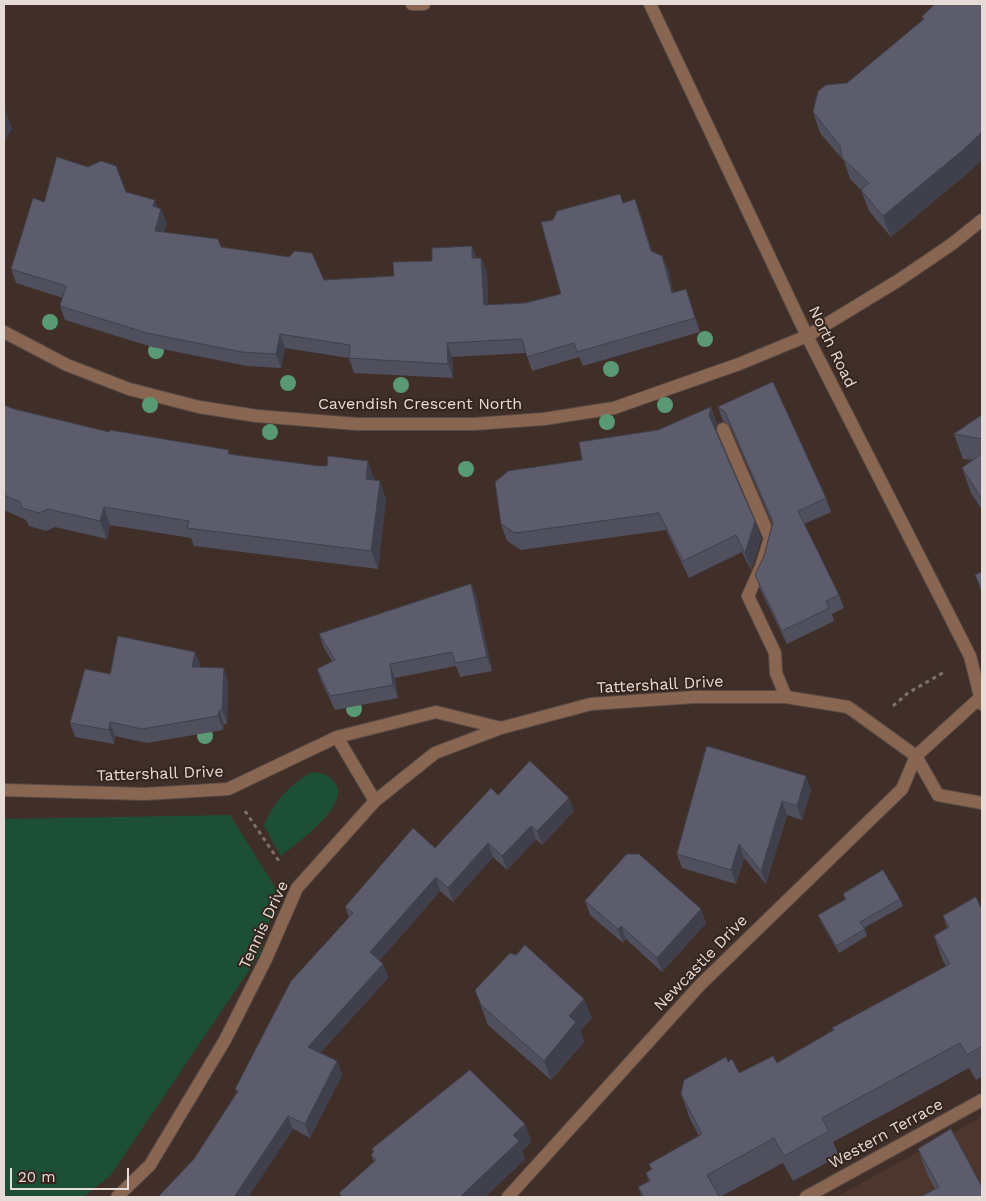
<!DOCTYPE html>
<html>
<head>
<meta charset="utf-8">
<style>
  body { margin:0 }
  #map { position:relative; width:986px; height:1201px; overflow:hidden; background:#402f29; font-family:"Work Sans",sans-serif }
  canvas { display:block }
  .frame { position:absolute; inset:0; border:5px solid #e6dbd7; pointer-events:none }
  .scale { position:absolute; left:10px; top:1168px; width:119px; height:22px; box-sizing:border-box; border:2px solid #e6dbd7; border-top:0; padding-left:6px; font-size:15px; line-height:18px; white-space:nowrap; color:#e6dbd7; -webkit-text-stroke:4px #35251f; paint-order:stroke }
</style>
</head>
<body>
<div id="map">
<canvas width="986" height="1201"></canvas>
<div class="frame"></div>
<div class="scale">20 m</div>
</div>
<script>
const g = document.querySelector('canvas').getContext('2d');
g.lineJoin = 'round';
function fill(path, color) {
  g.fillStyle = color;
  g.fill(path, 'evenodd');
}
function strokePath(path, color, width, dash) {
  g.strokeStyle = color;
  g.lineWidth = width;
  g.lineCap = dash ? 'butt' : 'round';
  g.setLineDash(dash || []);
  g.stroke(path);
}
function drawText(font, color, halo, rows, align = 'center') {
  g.font = font + ' "Work Sans",sans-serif';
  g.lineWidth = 4;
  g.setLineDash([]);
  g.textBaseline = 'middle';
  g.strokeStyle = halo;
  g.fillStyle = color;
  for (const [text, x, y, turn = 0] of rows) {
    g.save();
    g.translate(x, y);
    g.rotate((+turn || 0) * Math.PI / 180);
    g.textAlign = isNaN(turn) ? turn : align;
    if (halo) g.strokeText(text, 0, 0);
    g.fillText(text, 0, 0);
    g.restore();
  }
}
fill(new Path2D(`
  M982,1117V1197H836Z`), '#4d362d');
fill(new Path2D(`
  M312,772C322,773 326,774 333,780C355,803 297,843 281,856L264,826C272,804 291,783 312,772Z
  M230,815L278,892L260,954L110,1176L83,1197H4V819Z`), '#1d4f36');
const minor = new Path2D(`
  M412,4H424
  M650,4L807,336L970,656L982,704
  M4,332L67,365L129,389L199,407L257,416L357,424H474L544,419L614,408L739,364L807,336L899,280L952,244L982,220
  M723,429L770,538L761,567L748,596L775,653L776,673L786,697
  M337,737L375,801
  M4,790L145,794L228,789L337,737L436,712L501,728
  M117,1197L150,1165L225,1040L266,959L297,888L375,801L435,753L501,728L591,704L694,697H786L848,707L916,756L938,795L982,803
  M508,1197L700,985L902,789L916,756L982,696
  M806,1197L982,1100`);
strokePath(minor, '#5b4b45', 14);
strokePath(new Path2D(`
  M893,706L908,693L946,671
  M245,811L281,864`), '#7e706a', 3, [4, 4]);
strokePath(minor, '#886651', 12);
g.fillStyle = '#599973';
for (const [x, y] of [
  [50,322],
  [705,339],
  [156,351],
  [611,369],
  [288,383],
  [401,385],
  [150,405],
  [665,405],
  [607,422],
  [270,432],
  [466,469],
  [354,709],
  [205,736]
]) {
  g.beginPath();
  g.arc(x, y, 8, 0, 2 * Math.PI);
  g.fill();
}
fill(new Path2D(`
  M982,4V160L970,171L891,237L869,211L861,190L850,179L844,161L820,133L813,112L923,20L922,17Z
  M126,192L167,223L164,232L221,247L324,280L394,276L472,246L476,258L487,272L488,305L525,303L561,294L553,220L623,203L640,213L652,252L662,256L668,270L673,293L686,289L700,332L583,366L579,357L532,371L526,353L452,357L453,378L354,373L349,358L285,348L281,368L247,366L152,347L65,320L60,306L63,298L16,283L11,269L44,202Z
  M773,382L826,498L831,512L804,524L839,595L844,608L832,614L834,621L787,644L760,589L755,575L764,556L772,523L730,426L723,421L718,407Z
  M4,405L14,409L109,432L374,479L386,499L378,569L194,546L191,538L110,525L107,539L55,527L46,531L29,526L26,520L4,510Z
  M711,407L717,424L716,430L761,538L751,570L742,552L689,578L666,530L521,550L507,541L501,524L582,460L658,430Z
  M982,415V510L971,493L962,468L973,460L963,459L954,434Z
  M982,572V593L975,575Z
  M471,584L476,597L492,671L460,677L456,666L395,678L398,698L335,710L322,683L317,669L332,661L324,648L319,634Z
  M195,652L200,665L199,667L228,682L227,724H224L223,730L147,743L115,736L114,744L75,737L70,723L110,674Z
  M806,776L811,790L802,820L787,815L766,884L744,858L736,884L682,868L677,854Z
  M498,795L574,811L542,845L536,839L507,870L493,857L453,902L440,891L379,961L383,964L388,978L320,1053L337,1061L342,1075L310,1138L293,1129L248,1197H158L194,1159L237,1092L235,1089L349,917L345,907L435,848Z
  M843,894L900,899L903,906L864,928L867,936L839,953L821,922L818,915L845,900Z
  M585,901L706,923L662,972L626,939L623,943L590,915Z
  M982,907V1076L976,1080L969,1068L833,1142L839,1156L793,1181L783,1163L720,1197H642L638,1187L649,1182L646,1173L651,1170L649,1164L699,1136L690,1119L681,1094L728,1062L739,1073L777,1063L833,1030L832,1028L946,966L943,961L934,936L947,928L943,916Z
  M475,990L592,1018L580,1031L584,1042L551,1080L488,1025Z
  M525,1124L531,1142L522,1151L525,1159L485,1197H341L339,1193L374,1162L371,1155L373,1153L372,1149Z
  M918,1149L982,1187L935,1189L927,1174Z`), '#4f4f5e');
fill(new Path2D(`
  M4,105L12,129L4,142Z
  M982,132V160L970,171L891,237L883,216Z
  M635,199L640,213L656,266L651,251Z
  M155,200L160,214L161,209L167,223L160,245L155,231L153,206Z
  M472,246L477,260L472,258Z
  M662,256L668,270L677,307L672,293Z
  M481,258L487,272L489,319L484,305Z
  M686,289L691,303L700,332L695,318Z
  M280,334L285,348L281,368L276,354Z
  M447,343L452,357L453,378L448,364Z
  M711,407L717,424L716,432L709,415Z
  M368,461L374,479L372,497L366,479Z
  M380,481L386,499L378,569L371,551Z
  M104,507L110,525L107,539L100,521Z
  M755,521L761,538L751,570L745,553Z
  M471,584L476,597L492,671L487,657Z
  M195,652L200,665L197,681L192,667Z
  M390,664L395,678L398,698L393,685Z
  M224,668L228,682L227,724L222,710Z
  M219,710L224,724L223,730L218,716Z
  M110,722L115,736L114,744L109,730Z
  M806,776L811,790L802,820L797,806Z
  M569,798L574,811L542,845L537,831Z
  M782,801L787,815L766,884L761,871Z
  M531,826L536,839L507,870L502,856Z
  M488,843L493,857L453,902L448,888Z
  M739,844L744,858L736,884L731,870Z
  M436,877L440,891L375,966L370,952Z
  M701,909L706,923L662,972L657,958Z
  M621,926L626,939L623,943L618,929Z
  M383,964L388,978L313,1061L308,1047Z
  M584,999L592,1018L580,1031L584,1042L551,1080L544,1061L569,1016Z
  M337,1061L342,1075L310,1138L305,1124Z
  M288,1116L293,1129L248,1197H234Z
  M525,1124L531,1142L522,1151L525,1159L485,1197H460L513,1135Z`), '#40404c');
const building = new Path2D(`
  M935,4H982V132L963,150L883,216L861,190L869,183L842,158L840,146L813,112L818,91L826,85L847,83L924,19L922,17Z
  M57,157L88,167L101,161L116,166L126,192L155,200L153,206L161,209L155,231L218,239L221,247L249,251L289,257L295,251L312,253L324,280L394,276L393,262L432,261V248L472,246V258H481L484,305L525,303L561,294L541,222L553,220L557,211L620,194L623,203L635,199L651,251L662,256L672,293L686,289L695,318L577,352L574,343L527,357L522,339L447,343L448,364L349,358L350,345L280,334L276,354L242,352L147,333L60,306L66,286L11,269L33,198L44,202Z
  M773,382L826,498L798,511L839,595L826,601L829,608L782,631L755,575L764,556L773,522L725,412L718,407Z
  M4,405L14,409L109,432L110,430L229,450L228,454L319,466H327L328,456L368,461L366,479L380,481L371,551L187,528L189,521L104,507L100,521L48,509L39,513L22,508L20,502L4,495Z
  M711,407L709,415L755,521L745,553L736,535L683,561L659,513L515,533L501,524L495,482L508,471L582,460L579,442L658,430Z
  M982,415V439L954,434Z
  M982,454V499L962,468Z
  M982,572V590L975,575Z
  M471,584L487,657L455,663L452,652L390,664L393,685L330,696L317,669L335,660L319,634Z
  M118,636L195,652L192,667L224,668L222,710H219L218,716L142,729L110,722L109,730L70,723L85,669L110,674Z
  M707,746L806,776L797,806L782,801L761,871L739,844L731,870L677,854Z
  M530,761L569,798L537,831L531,826L502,856L488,843L448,888L436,877L370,952L383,964L308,1047L337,1061L305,1124L288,1116L234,1197H158L194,1159L238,1091L235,1089L291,981L353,913L345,907L413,828L435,848L491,788L498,795Z
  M627,854H639L701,909L657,958L621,926L618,929L585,901Z
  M883,870L900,899L860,922L865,929L836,946L818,915L846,899L843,894Z
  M976,897L981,908L982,907V1046L967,1055L960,1043L822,1118L829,1131L784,1156L774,1138L707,1175L719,1196L717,1197H643H644L638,1187L650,1181L646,1173L652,1169L649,1164L702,1134L681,1094L684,1080L726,1057L728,1062L732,1059L739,1073L773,1056L777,1063L834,1030L832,1028L950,964L934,936L949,927L943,916Z
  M525,945L584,999L569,1016L576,1022L544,1061L481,1005L475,990L510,953L516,955Z
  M470,1070L525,1124L513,1135L519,1141L460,1197H343L339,1193L376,1160L371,1155L374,1151L372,1149Z
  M951,1129L982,1187V1197H920L939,1187L918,1149Z`);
fill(building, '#5c5c6d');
strokePath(building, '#40404c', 1);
drawText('16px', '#e6dbd7', '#35251f', [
  ["North Road",832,347,64],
  ["Cavendish Crescent North",420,404],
  ["Tattershall Drive",660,685,-3],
  ["Tattershall Drive",160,774,-2],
  ["Tennis Drive",264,925,-65],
  ["Newcastle Drive",701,963,-46],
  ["Western Terrace",886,1134,-29]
]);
</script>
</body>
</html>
